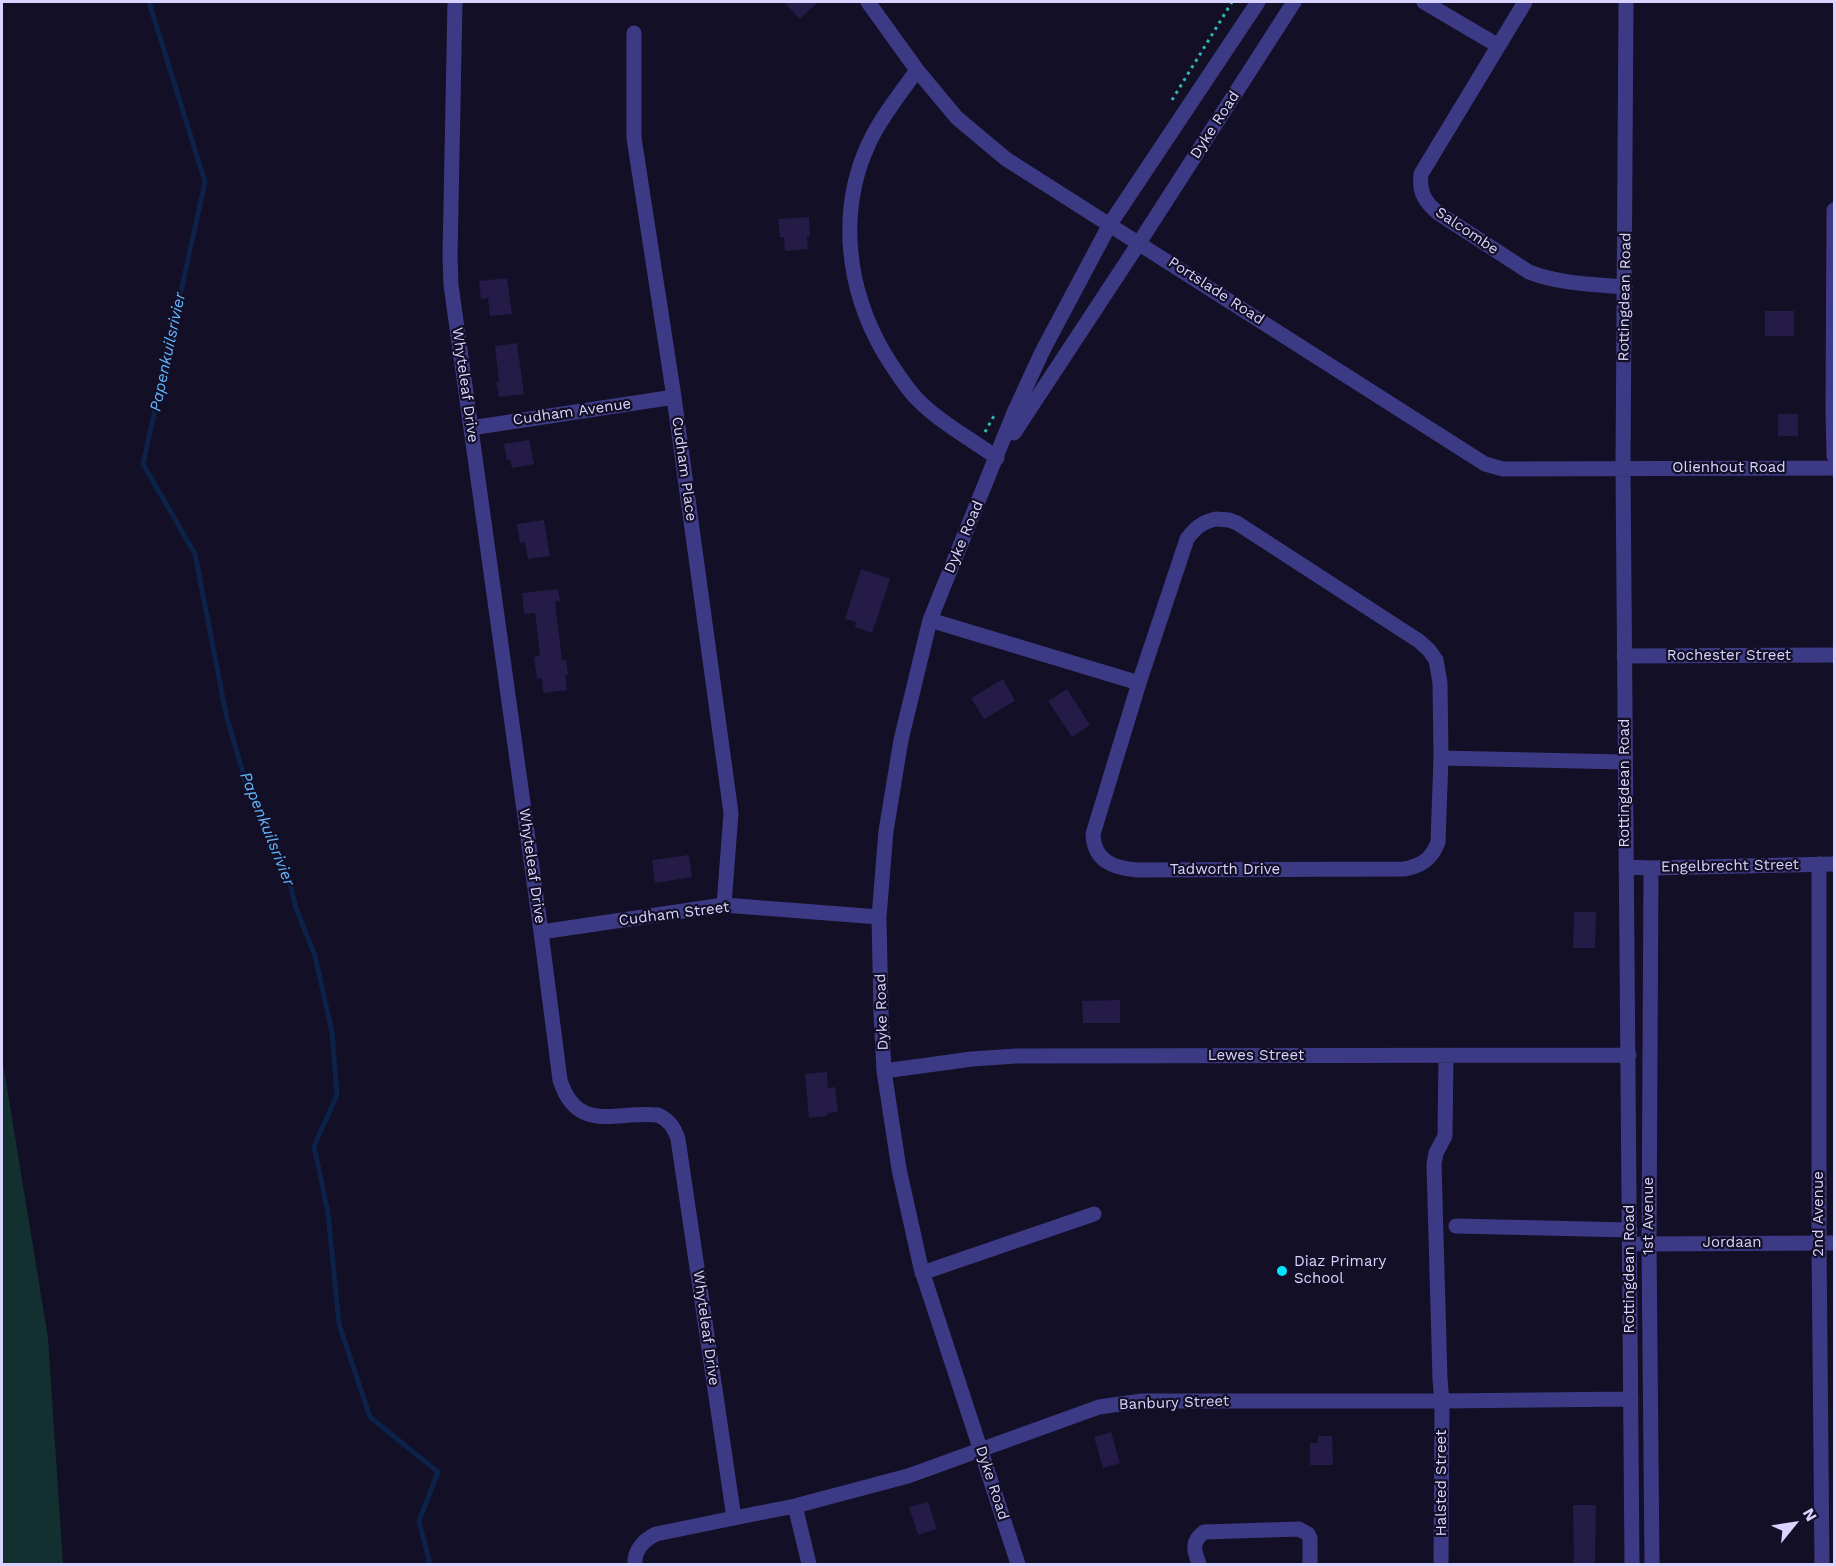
<!DOCTYPE html>
<html>
<head>
<meta charset="utf-8">
<style>
  body { margin:0 }
  #map { position:relative; width:1836px; height:1566px; overflow:hidden; background:#130f26; font-family:"Work Sans",sans-serif }
  canvas { display:block }
  .frame { position:absolute; inset:0; border:3px solid #d9d4ff; pointer-events:none }
  .north { position:absolute; left:1764px; top:1494px; width:60px; height:60px; -webkit-text-stroke:4px #130f26; paint-order:stroke; rotate:60deg; font-size:16px; font-weight:700; line-height:24px; text-align:center; color:#d9d4ff }
  .north::after { content:''; display:block; margin:auto; width:21px; height:27px; background:#d9d4ff; clip-path:polygon(50% 0,100% 100%,50% 72%,0 100%) }
</style>
</head>
<body>
<div id="map">
<canvas width="1836" height="1566"></canvas>
<div class="frame"></div>
<div class="north">N</div>
</div>
<script>
const g = document.querySelector('canvas').getContext('2d');
g.lineJoin = 'round';
function fill(path, color) {
  g.fillStyle = color;
  g.fill(path, 'evenodd');
}
function strokePath(path, color, width, dash) {
  g.strokeStyle = color;
  g.lineWidth = width;
  g.lineCap = dash ? 'butt' : 'round';
  g.setLineDash(dash || []);
  g.stroke(path);
}
function drawText(font, color, halo, rows, align = 'center') {
  g.font = font + ' "Work Sans",sans-serif';
  g.lineWidth = 4.5;
  g.setLineDash([]);
  g.textBaseline = 'middle';
  g.strokeStyle = halo;
  g.fillStyle = color;
  for (const [text, x, y, turn = 0] of rows) {
    g.save();
    g.translate(x, y);
    g.rotate((+turn || 0) * Math.PI / 180);
    g.textAlign = isNaN(turn) ? turn : align;
    if (halo) g.strokeText(text, 0, 0);
    g.fillText(text, 0, 0);
    g.restore();
  }
}
fill(new Path2D(`
  M2,1057L48,1338L63,1564H2Z`), '#12302f');
strokePath(new Path2D(`
  M149,2L205,182L143,464L195,554L226,714L247,787L271,831L288,875L296,908L315,956L332,1032L337,1095L314,1146L328,1213L339,1324L370,1417L438,1472L419,1521L430,1564`), '#0c2248', 5);
fill(new Path2D(`
  M784,2H818L800,19Z
  M809,217L810,236H807L808,249L785,251L784,237H780L778,219Z
  M507,278L512,314L490,316L488,298L481,299L479,281Z
  M1765,311H1794V336H1765Z
  M517,343L524,394L499,397L496,382L499,381L495,346Z
  M1778,414H1798V436H1778Z
  M529,440L534,464L512,468L510,460H507L504,444Z
  M544,520L550,556L528,559L525,542L520,543L517,524Z
  M861,569L890,579L872,633L855,627L856,622L845,619Z
  M558,589L560,601L555,602L562,660L566,659L568,675H565L567,690L543,693L542,678L537,679L534,657L540,656L535,613L524,614L522,593Z
  M1003,679L1015,701L984,719L971,698Z
  M1067,689L1090,725L1072,737L1048,701Z
  M689,855L692,877L655,883L652,860Z
  M1574,912H1596L1595,948H1573Z
  M1120,1000V1023H1083L1082,1001Z
  M827,1072L828,1088L835,1087L838,1112L827,1113V1116L809,1118L805,1074Z
  M1111,1432L1120,1463L1103,1468L1094,1437Z
  M1318,1436H1332L1333,1465H1310V1443H1318Z
  M928,1502L937,1529L918,1535L909,1507Z
  M1573,1505H1596L1595,1564H1574Z`), '#241b47');
strokePath(new Path2D(`
  M1172,100L1232,2
  M985,432L995,414`), '#2fb8b0', 3, [3, 4.5]);
strokePath(new Path2D(`
  M455,2L450,256L451,285L541,932L560,1080C577,1134 616,1111 658,1115C669,1120 674,1127 678,1139L734,1518L656,1534C644,1540 634,1550 635,1564
  M868,2L917,70L957,118L1006,159L1485,464L1503,469L1834,468
  M1424,2L1497,45
  M1525,2L1421,174C1419,192 1424,201 1438,213L1529,272C1560,284 1593,284 1625,287
  M1626,2L1623,468L1632,1564
  M634,33V138L674,397L731,813L724,905
  M917,70C901,93 881,117 869,143C837,212 847,289 884,353C894,369 904,385 916,398C939,422 971,439 997,458
  M1834,210L1833,412L1834,456
  M471,428L674,397
  M1014,433L1139,243L1294,2
  M1216,519L1229,520L1237,523L1419,641L1429,650L1436,660L1440,683L1441,758L1438,842C1432,859 1421,866 1404,869L1137,870C1113,868 1094,861 1093,834L1139,683L1187,539C1195,528 1202,522 1216,519Z
  M930,620L1139,683
  M1624,656L1834,655
  M1441,758L1625,762
  M1819,864V1243L1822,1564
  M1626,867L1651,868L1834,864
  M1651,868L1649,1243L1652,1564
  M541,932L724,905L879,917
  M884,1071L972,1059L1016,1056L1629,1055
  M1456,1226L1630,1230
  M1640,1244L1834,1243
  M922,1273L1094,1214
  M795,1506L809,1564
  M734,1518L795,1506L908,1476L1099,1407L1142,1401H1442L1631,1399
  M1018,1564L921,1268L899,1169L884,1071L881,1013L879,917L886,831L901,740L930,620L1013,415L1042,352L1110,224L1258,2
  M1199,1564C1194,1550 1191,1542 1204,1532L1299,1529L1308,1534L1310,1538V1564
  M1441,1564L1442,1401L1440,1379L1434,1164L1436,1153L1445,1136L1446,1056`), '#3d3a85', 15);
for (const [x, y, r, color] of [
  [1282,1271,6,"#00e5ff"]
]) {
  const dot = new Path2D();
  dot.arc(x, y, r, 0, 2 * Math.PI);
  g.fillStyle = color;
  g.fill(dot);
  strokePath(dot, '#130f26', 2);
}
drawText('15px', '#d9d4ff', '#130f26', [
  ["Dyke Road",1215,125,-57],
  ["Salcombe",1467,231,34],
  ["Portslade Road",1216,291,33],
  ["Rottingdean Road",1625,297,-89],
  ["Whyteleaf Drive",465,385,82],
  ["Cudham Avenue",572,412,-8],
  ["Olienhout Road",1729,468],
  ["Cudham Place",684,469,82],
  ["Dyke Road",964,537,-67],
  ["Rochester Street",1729,656],
  ["Rottingdean Road",1625,783,-90],
  ["Whyteleaf Drive",532,866,82],
  ["Engelbrecht Street",1730,866,-1],
  ["Tadworth Drive",1225,870],
  ["Cudham Street",674,914,-7],
  ["Dyke Road",882,1012,-92],
  ["Lewes Street",1256,1056],
  ["2nd Avenue",1819,1214,-90],
  ["1st Avenue",1649,1216,-90],
  ["Jordaan",1732,1243],
  ["Rottingdean Road",1630,1269,-90],
  ["Whyteleaf Drive",706,1328,82],
  ["Banbury Street",1174,1403,-2],
  ["Dyke Road",992,1483,72],
  ["Halsted Street",1442,1483,-90]
]);
drawText('15px', '#d9d4ff', '#130f26', [
  ["Diaz Primary",1294,1262],
  ["School",1294,1279]
], 'left');
drawText('italic 16px', '#62b6ff', '#130f26', [
  ["Papenkuilsrivier",168,352,-78],
  ["Papenkuilsrivier",267,829,68]
]);
</script>
</body>
</html>
